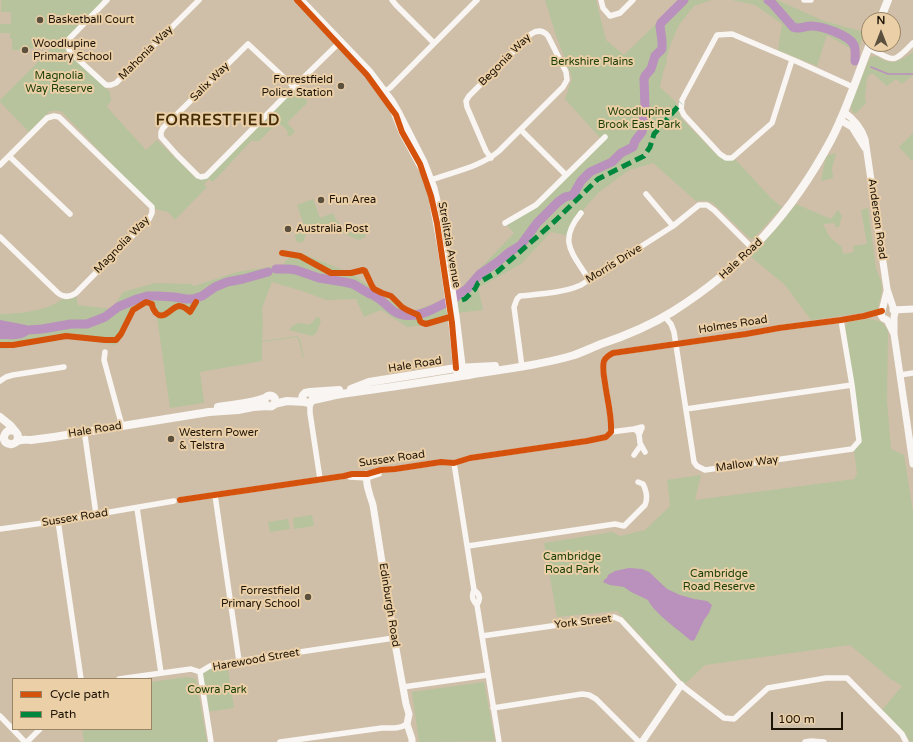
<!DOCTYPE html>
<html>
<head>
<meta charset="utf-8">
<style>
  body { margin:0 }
  #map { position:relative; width:913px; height:742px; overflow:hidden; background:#cfbfa9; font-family:"Varela Round",sans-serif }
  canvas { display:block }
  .legend { position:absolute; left:12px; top:678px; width:140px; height:52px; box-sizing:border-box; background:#ebcfa7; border:1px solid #998466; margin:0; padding:5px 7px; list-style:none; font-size:12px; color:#1d1305 }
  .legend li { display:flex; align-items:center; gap:8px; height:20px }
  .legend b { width:20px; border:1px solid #998466 }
  .north { position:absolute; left:861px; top:12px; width:40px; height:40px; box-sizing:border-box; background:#ebcfa7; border:1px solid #998466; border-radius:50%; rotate:0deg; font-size:11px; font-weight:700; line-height:16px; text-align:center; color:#1d1305 }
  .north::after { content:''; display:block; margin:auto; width:14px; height:18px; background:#5b4f3e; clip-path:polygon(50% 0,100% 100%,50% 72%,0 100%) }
  .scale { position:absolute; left:771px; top:712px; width:72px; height:18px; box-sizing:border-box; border:2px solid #1d1305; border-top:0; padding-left:5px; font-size:12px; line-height:14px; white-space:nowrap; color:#1d1305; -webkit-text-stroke:3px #ebcfa7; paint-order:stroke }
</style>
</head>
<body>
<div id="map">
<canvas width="913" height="742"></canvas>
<ul class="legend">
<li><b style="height:5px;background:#d4520b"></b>Cycle path</li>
<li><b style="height:5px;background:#00873e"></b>Path</li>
</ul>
<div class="north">N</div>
<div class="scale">100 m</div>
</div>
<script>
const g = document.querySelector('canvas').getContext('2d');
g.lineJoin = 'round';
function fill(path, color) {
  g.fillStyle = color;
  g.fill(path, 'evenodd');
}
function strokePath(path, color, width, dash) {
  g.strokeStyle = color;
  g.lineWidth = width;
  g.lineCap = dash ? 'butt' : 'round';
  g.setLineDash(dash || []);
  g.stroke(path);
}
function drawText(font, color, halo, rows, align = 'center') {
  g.font = font + ' "Varela Round",sans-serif';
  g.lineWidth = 4;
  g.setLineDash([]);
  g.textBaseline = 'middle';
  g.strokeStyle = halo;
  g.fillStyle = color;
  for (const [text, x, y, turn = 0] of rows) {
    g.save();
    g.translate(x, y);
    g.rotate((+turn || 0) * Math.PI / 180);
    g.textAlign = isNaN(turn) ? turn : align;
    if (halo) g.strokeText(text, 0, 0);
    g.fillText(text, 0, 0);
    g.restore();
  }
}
fill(new Path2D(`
  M1,0H101L105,4L69,43L70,52L110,92L111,101L107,106V107L146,150L157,140L196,178L206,176L294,87L308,102L287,123L295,131L290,137L287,134L288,132L283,126L277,123L259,141H251L213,182L209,179L204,184L207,187L175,220L168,212L155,209L61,111H50L29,132L0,102V100L59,41L25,50H12V39L10,38V33H0V24H11V12H1Z
  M545,0H596L606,40L624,55L664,16L682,0H712L694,6L679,25L671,43L666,60L667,62L664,69L660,87C665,92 676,100 678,106C680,111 679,115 682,119L714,152C720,157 726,160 735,159L772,199L782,207L754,238L751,239L748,237L713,203C707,200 702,200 696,201L653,163L629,170L598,193L584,209L569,236L551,232L521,264L478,288L483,310L456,313L449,321L427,325L407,327L381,310L364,317L356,299L326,300L305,292L272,282L262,308L263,321L262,341L297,336L300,339L304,358H303L299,341L297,337L262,342V361L200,372L204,403L170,408L157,318L152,308V304L143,307L133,311L116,345L89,341L67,339L4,349H0V314C18,314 48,311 62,299C67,300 71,300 76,296L78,305L112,309L123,292L155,283L191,284L194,286L237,272L282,265L292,255L298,252L351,273L408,313L447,299L460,289L514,233L505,223L536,205L602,140L565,99L572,78L556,35Z
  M732,0H777L824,21L864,32L858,53L827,35L817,66L778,50L782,24L755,5Z
  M913,52V75L902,84L896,79L887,86L872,73L867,77L865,97L866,103L856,113H853L851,108V104L870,57L876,56C891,66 899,62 913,52Z
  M913,133V160L912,161L899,147Z
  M836,153L832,168L833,178L821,181L826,156Z
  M313,199L320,218L333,213L336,220C339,222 341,224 340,227L343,229L348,228L350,233L363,229L366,237L358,240L344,233L334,232L319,227L307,231L303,242L298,243L296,240L295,234L306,231L297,205Z
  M796,204L831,219L838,210L842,216L839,227H835V223L823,224L829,236L839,245H841L843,254L854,252L853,246L867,244L861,210L868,208L876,269L881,281L882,291L878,309L868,312L811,320L785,285L750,256L775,230Z
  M317,317L320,318C322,323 321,318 320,323C318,329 318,333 312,336L289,330C291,327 295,323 300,323C304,323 306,325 310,324C313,322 315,319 317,317Z
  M869,319C880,321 883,321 888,331L887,401L891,449L904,455L913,512V742H911L889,716L882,710L902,686L893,680V681L850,645L705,665L685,684L617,611L557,617L544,543L612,532L620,536L645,530L670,506L667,480L701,475L695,500L855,479V477L857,474L854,449L861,441L845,327L848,322Z
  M312,515L314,526L294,529L293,518Z
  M288,519L290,529L270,532L268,522Z
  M227,663L234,708L207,712L200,672Z
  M187,677L196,679L207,742H84L82,729H151V682Z
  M484,682L495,741L419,742L412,692Z`), '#b6c39c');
fill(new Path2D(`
  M0,320L26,325L30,328L31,332C24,341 11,339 0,339Z
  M629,568L642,569L649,572L667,589L680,595L694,599L707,601L712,605L709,613L704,620L695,639L693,641L690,640C679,630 654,613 648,600L631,592L624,587L610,585L603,582L605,579L607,578L608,575L615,571Z`), '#ba90bd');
strokePath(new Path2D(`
  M871,67L888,74H913`), '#ba90bd', 1.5);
strokePath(new Path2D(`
  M768,0L772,3L793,27C800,30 804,26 811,26C822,26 849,35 854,45C856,50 855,56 855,61
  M276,269H289L296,270L319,278L344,282L353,284L370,294
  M373,295C376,297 380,299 383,302C387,305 390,309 395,312C414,323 439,306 456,297L459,294L467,289L480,274L499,261L508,253L521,245L537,223L558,202L565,197L573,195L581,181L590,172L612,162L621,153L633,147L635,141L642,132L645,107L644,79L645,76L651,69L655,56L662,49V41L660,26L661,23L684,0
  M0,332L42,329L71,324H87L105,317L118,307L137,299L147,296H158L174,297L186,299H193L202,296L215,287L227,282L243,279L268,272`), '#ba90bd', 9);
strokePath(new Path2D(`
  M107,0L69,39C67,44 67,47 70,52L106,85H111L116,83L199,0
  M392,0L396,5L434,43
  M601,0L603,8L610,16L620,13L633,0
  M804,0H811
  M868,48C895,60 891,66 913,43
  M792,60L772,123L732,158H726L720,154L684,115L681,109L682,100L717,35L732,34L798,62L853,87
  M294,87L248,44L163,128L161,132V137L177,155L198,176L201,177L206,176L294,87L295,86L341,41
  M380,92L385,91L390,88L477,0
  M521,130L566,175
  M9,156L70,214
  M0,165L47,118L54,116L59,117L152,207V213L149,219L76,293C70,297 64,298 58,293L0,237
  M426,182C451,172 479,168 499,151L563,87L567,80L566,72L548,36C543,30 537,30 531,34L469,96L466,101L467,107L486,151L491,158
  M646,194L673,226
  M581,213C557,242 573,253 589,280
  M505,223L536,205L605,137
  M664,316L671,324L674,332L694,462L697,466L705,470L852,449L859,441L852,385L841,320
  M105,352L104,360L122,426
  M522,367L514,307L517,299L520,296C540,294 563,293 581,285L673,226L699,205H707L714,210L752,248
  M900,375L913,373
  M0,381L6,377L13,375L64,367
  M312,401L310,407V413L320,479
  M686,409L852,385
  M84,429L96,514
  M634,429L642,427V428L639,435
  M611,432L634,429L637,431L639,434L640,443L645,452
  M634,455L641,445
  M454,463L474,590C471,596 472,600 477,605L499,742
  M350,477L367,478L379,474
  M215,495L239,661
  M180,500L344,476L352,474H367L381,470L395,469L441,462L454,463L470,458L587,441L606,437L611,432C612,416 607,399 605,383C604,377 602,368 604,361C606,357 609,355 613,353L746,334L779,328L841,320L864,316L882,311
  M137,508L161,673
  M58,521L81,679
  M0,529L58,521L174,501
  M468,546L615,524L624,526L645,505C648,498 646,490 643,484L638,482
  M474,590C480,594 481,599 477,605
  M482,636L614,617L621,620L681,685L724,718L734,719L768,688L826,678H847L902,734L906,742
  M200,672L211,742
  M119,679L191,669L200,672L210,666L239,661L394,638
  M403,687L488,675
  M493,708L582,694L589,695L596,699L639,742
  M0,716L25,742
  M27,742L40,729
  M280,742L382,728C391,728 400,729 407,724
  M805,742L811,741L824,742`), '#f8f5f2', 5.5);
strokePath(new Path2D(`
  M299,0L302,1L370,72L392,101L399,113L424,162L434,188L442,222L456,316L463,373
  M394,112L402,132L422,169
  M844,112C854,119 861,127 865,139L887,289L895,313L894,317V334L913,464
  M840,120L852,127L865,148
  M433,204L441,248L452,323L457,373
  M887,291L881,315L883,318L887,320L893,332
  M893,310C900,309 906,310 913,309
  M367,474C365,484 370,495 373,505L394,638L406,704L409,714L407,724L412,739V742
  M642,742L681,685`), '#f8f5f2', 7);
strokePath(new Path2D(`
  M880,20L888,0
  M351,389L369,382L413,375L456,368L495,366
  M310,392L339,390
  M264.5 401a5.5 5.5 0 1 1 11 0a5.5 5.5 0 1 1-11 0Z
  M313,400V395L310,392L305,393C300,397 303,403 309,403L313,400C325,398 337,394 348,393C389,388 429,381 469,375C503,369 537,366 571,356C581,353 591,348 601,344C625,336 651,325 672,312C742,268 792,213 831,140C847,110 857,76 870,44
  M274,404L287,401L305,402
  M218,407C234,404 250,404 265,398
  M0,417L10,425L15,431
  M17,441C19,437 18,434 15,431L9,430C3,434 1,443 10,444C14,445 15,442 18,441C22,439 27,440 31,440C39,439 47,438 54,437L209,412L238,410L253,407L268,406`), '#f8f5f2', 8);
strokePath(new Path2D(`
  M462,300L465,299L475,289L478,283L497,272L555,221L598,179L644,156L650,147L654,134L681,103`), '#00873e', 5, [10, 5]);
strokePath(new Path2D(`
  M297,0L367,75L388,104L396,115L402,132L420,164L431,196L437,223L452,323L456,368
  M282,253L300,256L331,273H351L363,270L365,271L372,286L374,289L382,293L391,296L402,307L407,310L418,315C421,321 418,322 426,324L450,317
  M0,345H13L66,336L105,340H116L121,334L133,310L146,302L152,304C152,308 154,310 156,313C164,321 171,307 179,306C183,306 187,309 190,312L196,302
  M180,500L344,476L352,474H367L381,470L395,469L441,462L454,463L470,458L587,441L606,437L611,432C612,416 607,399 605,383C604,377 602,368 604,361C606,357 609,355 613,353L746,334L779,328L841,320L864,316L882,311`), '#d4520b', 6);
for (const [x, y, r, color] of [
  [40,20,4,"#5b4f3e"],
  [25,50,4,"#5b4f3e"],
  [341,86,4,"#5b4f3e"],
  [321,200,4,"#5b4f3e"],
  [288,229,4,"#5b4f3e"],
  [171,439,4,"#5b4f3e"],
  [308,597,4,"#5b4f3e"]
]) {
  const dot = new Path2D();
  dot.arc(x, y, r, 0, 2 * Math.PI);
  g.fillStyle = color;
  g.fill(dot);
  strokePath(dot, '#ebcfa7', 1.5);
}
drawText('11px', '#1d1305', '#ebcfa7', [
  ["Basketball Court",48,20],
  ["Woodlupine",33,44],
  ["Primary School",33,57],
  ["Forrestfield",333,80,"right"],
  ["Police Station",333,93,"right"],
  ["Fun Area",329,200],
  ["Australia Post",296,229],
  ["Western Power",179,433],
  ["& Telstra",179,446],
  ["Forrestfield",300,591,"right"],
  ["Primary School",300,604,"right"]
], 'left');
drawText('11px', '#1d1305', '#ebcfa7', [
  ["Mahonia Way",146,53,-45],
  ["Begonia Way",505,60,-45],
  ["Salix Way",210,82,-45],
  ["Anderson Road",877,219,82],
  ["Magnolia Way",122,245,-46],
  ["Strelitzia Avenue",449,245,80],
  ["Hale Road",741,259,-43],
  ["Morris Drive",614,264,-32],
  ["Holmes Road",733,325,-9],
  ["Hale Road",415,365,-9],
  ["Hale Road",95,430,-9],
  ["Sussex Road",392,459,-8],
  ["Mallow Way",747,464,-8],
  ["Sussex Road",75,518,-9],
  ["Edinburgh Road",389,605,81],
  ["York Street",583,622,-7],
  ["Harewood Street",256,660,-10]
]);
drawText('11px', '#1d4008', '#ebcfa7', [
  ["Berkshire Plains",592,62],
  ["Magnolia",59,76],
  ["Way Reserve",59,89],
  ["Woodlupine",639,112],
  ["Brook East Park",639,125],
  ["Cambridge",572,557],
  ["Road Park",572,570],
  ["Cambridge",719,574],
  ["Road Reserve",719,587],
  ["Cowra Park",217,690]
]);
g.letterSpacing = '1px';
drawText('bold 15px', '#452e07', '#ebcfa7', [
  ["FORRESTFIELD",218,121]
]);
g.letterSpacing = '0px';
</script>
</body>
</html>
